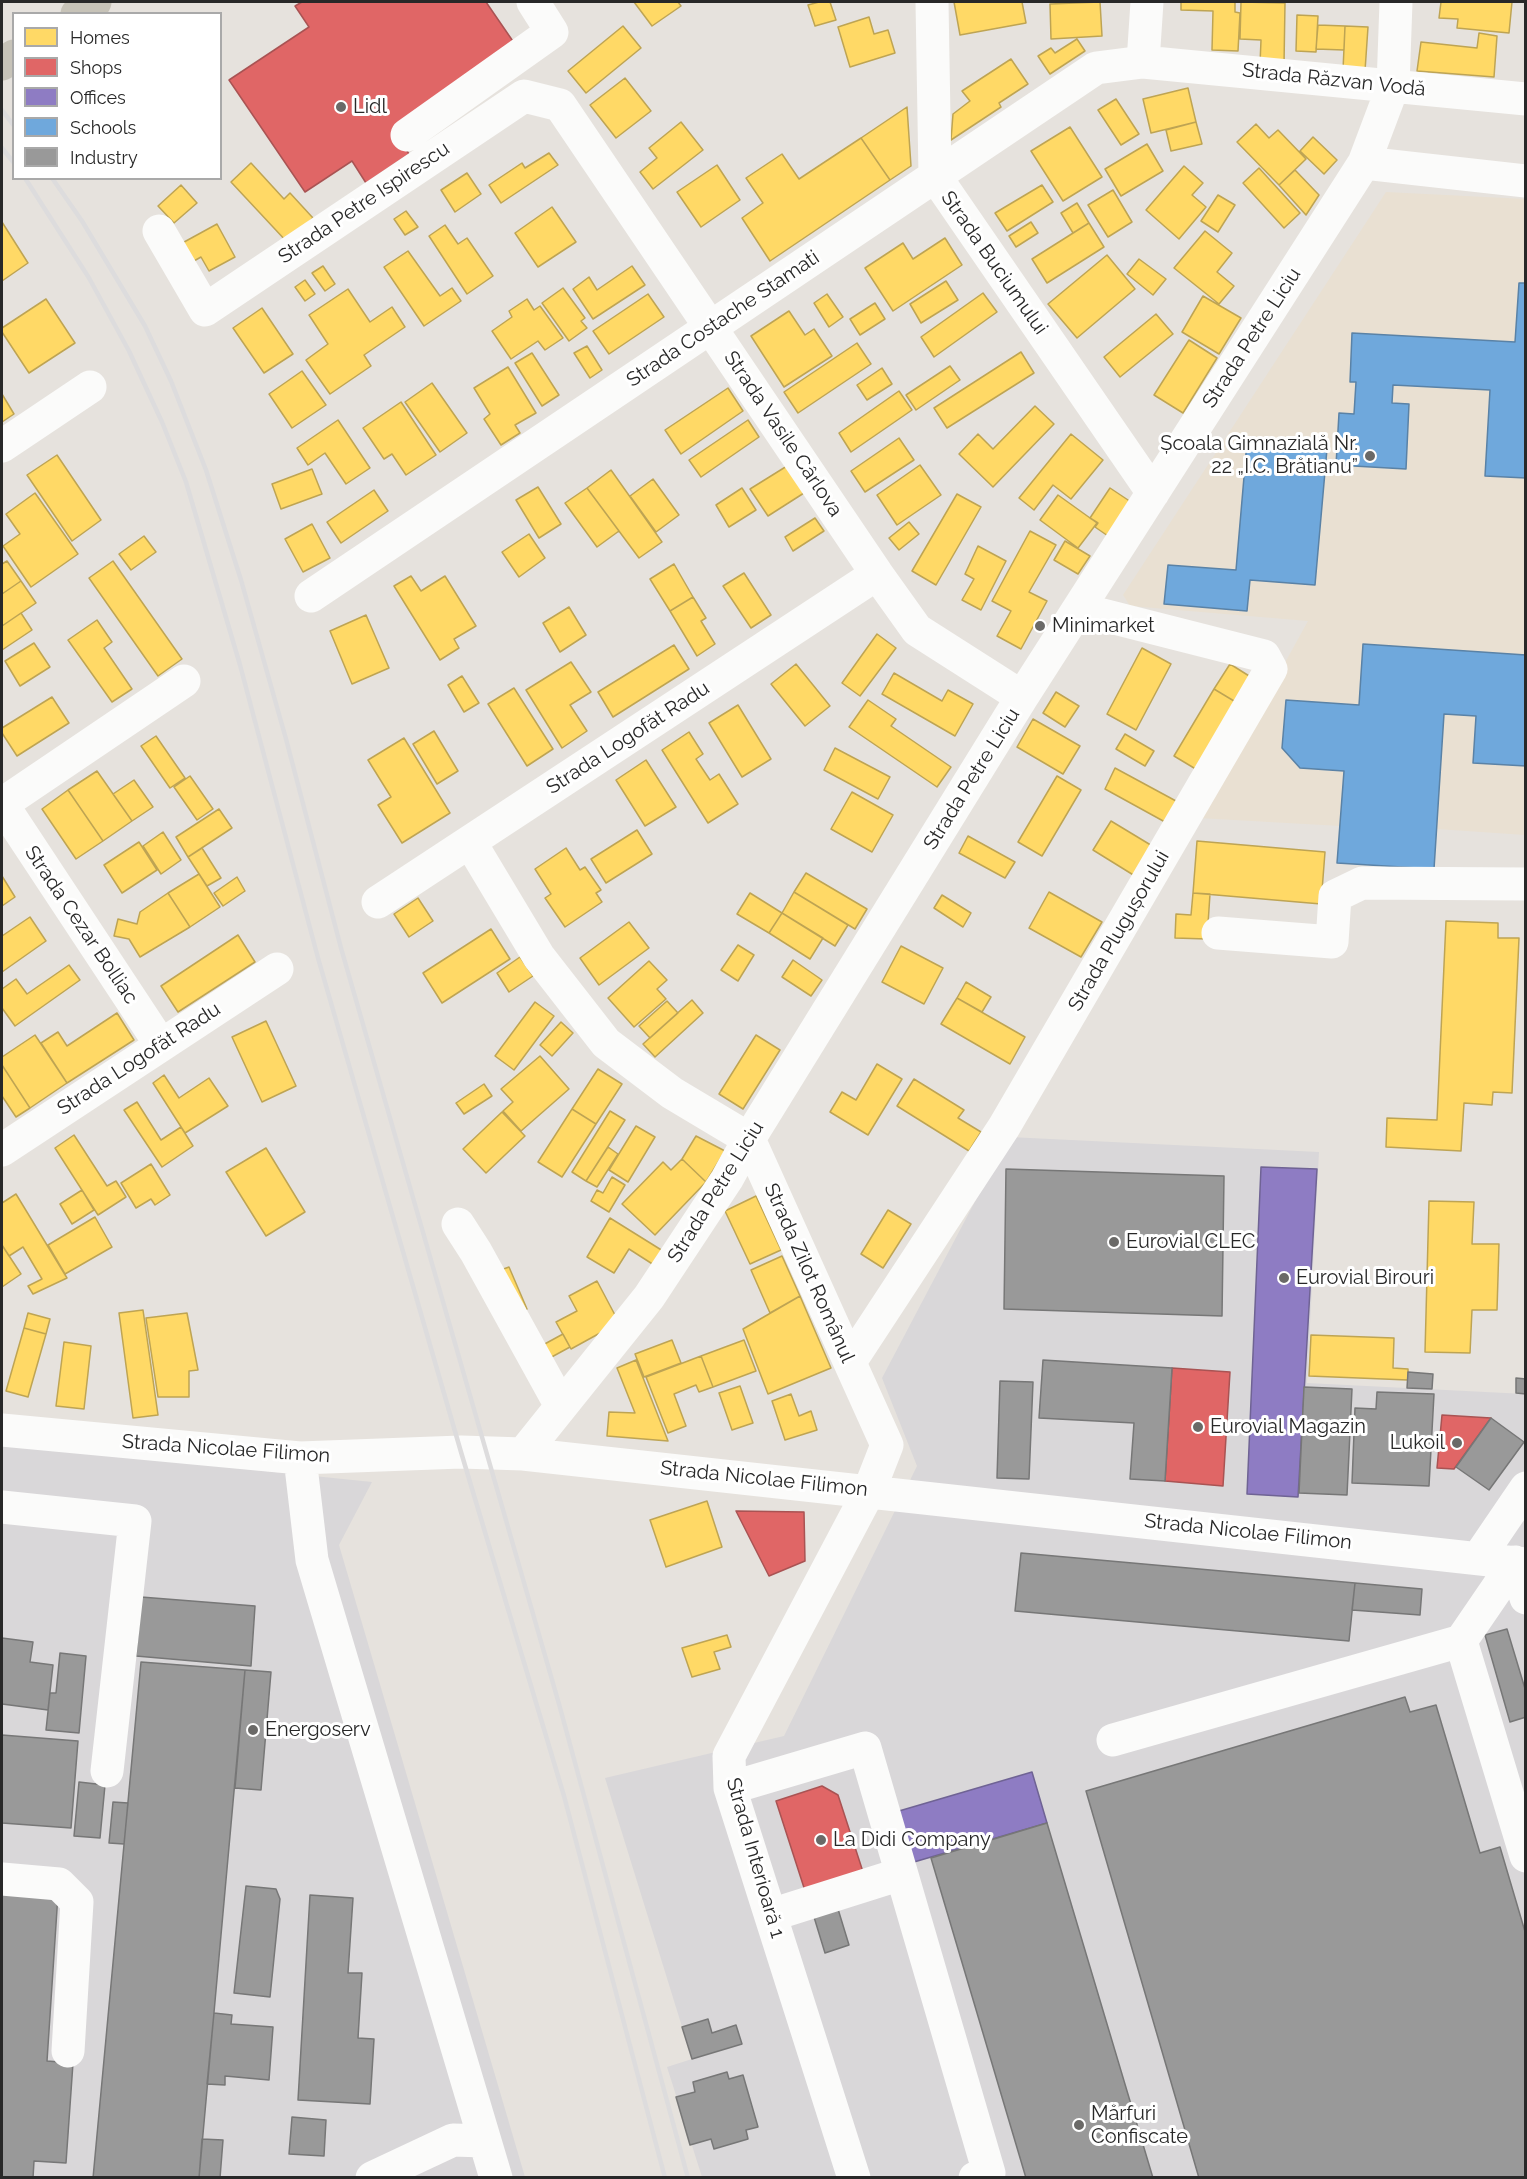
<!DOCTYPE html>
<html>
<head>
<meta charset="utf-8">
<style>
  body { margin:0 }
  #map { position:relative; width:1527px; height:2179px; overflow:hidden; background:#e6e2dd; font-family:Raleway,sans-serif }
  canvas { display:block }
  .frame { position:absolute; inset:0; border:3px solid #282828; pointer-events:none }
  .legend { position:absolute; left:12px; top:12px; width:210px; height:168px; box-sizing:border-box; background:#fff; border:2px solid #a9a9a9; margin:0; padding:8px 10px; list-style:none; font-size:18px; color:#282828 }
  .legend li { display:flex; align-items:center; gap:12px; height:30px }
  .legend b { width:30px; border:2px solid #a9a9a9 }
</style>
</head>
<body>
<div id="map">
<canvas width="1527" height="2179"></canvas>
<div class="frame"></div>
<ul class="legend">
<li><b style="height:16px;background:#ffd966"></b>Homes</li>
<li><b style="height:16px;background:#e06666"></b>Shops</li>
<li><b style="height:16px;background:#8e7cc3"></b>Offices</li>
<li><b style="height:16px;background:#6fa8dc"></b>Schools</li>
<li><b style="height:16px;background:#999"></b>Industry</li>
</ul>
</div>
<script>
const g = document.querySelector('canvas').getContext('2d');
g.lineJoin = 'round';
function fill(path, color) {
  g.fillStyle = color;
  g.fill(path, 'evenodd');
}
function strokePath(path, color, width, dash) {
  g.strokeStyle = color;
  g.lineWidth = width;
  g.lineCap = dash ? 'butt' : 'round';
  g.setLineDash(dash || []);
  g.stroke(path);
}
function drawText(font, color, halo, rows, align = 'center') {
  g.font = font + ' Raleway,sans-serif';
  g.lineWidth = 6;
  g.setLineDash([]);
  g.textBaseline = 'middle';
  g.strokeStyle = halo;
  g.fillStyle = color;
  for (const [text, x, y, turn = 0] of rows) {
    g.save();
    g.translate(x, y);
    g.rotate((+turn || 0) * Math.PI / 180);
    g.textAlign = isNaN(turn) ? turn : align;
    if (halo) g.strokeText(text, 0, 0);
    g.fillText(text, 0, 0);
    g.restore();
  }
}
fill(new Path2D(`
  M1009,1137L1319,1152L1307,1383L1525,1394V2177H702L667,2067L692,2059L605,1778L784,1736L917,1466L882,1378Z
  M2,1444L372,1482L339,1545L525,2177L2,2178Z`), '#d9d7d9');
fill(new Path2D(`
  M1386,192L1525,199V835L1437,829L1434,869L1340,826L1199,818L1308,621L1130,606L1123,595Z`), '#e9e0d2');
const homes = new Path2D(`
  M634,2H678L681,6L652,26Z
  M819,2H830L836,20L815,26L808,5Z
  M954,2H1022L1026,23L960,35Z
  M1100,2L1102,36L1051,39L1050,4Z
  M1181,2H1235V12L1240,13L1238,51L1212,50L1213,11L1181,10Z
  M1241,2L1285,3L1284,65L1260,64L1261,40L1240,39Z
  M1441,2H1512L1509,33L1457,28L1458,19L1439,18Z
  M1297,15L1318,16L1316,52L1296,51Z
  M869,17L874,34L888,30L895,53L850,67L838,27Z
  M1318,25L1345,26L1344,50L1316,49Z
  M623,26L641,48L586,93L568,71Z
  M1345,26L1368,27L1365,71L1343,70Z
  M1479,33L1497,36L1494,77L1417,71L1421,42L1477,48Z
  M1077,39L1085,51L1050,74L1038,56L1051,48L1055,53Z
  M1011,59L1028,84L999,103L1001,107L951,140L953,114L970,101L962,91Z
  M625,78L651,111L616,138L590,105Z
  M1188,88L1196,122L1151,133L1143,99Z
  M1116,99L1139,134L1121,145L1098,110Z
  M907,107L911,166L890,180L861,138Z
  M681,122L703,150L653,189L640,172L657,158L649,148Z
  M1196,122L1202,144L1171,151L1166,130Z
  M1256,124L1269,138L1278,130L1306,159L1279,185L1237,142Z
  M1070,127L1102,177L1063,201L1031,151Z
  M1313,137L1337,160L1324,174L1300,151Z
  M861,138L890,180L770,261L742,218L763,203L746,178L782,154L799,179Z
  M1147,144L1163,171L1121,196L1105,169Z
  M549,153L558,165L501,203L489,185L522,163L525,168Z
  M251,163L284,199L290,193L313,218L287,242L231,182Z
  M717,165L740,200L701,227L677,192Z
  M1184,166L1203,183L1192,195L1206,207L1179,239L1146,210Z
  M1259,168L1300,213L1284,228L1243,183Z
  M1295,170L1319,195L1306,215L1279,185Z
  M467,173L481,194L455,212L441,190Z
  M181,185L197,203L174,223L158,206Z
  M1042,185L1053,202L1007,231L995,213Z
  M1113,190L1132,222L1108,237L1088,205Z
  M1218,195L1235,205L1218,232L1201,221Z
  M1077,203L1089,223L1073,233L1061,213Z
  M552,207L576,242L538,267L515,233Z
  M406,211L418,227L405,235L394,219Z
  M2,222L28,263L2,281Z
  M1031,222L1038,233L1016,247L1009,236Z
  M1089,223L1104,247L1047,283L1032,259Z
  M217,224L235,257L209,271L201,257L185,266L175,247Z
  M445,225L458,244L467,238L493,276L467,294L429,236Z
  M1205,231L1232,253L1217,272L1234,286L1219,304L1174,268Z
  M945,238L962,265L893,311L865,268L903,243L913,259Z
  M408,251L440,296L452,288L461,301L424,326L384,267Z
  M1107,255L1135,289L1077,338L1048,304Z
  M1139,259L1166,279L1153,295L1127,274Z
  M323,266L335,284L325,291L312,273Z
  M632,266L645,285L593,319L573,289L589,277L597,290Z
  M305,280L315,294L305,301L295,287Z
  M946,281L958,300L921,323L910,304Z
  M563,288L585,318L581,321L587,328L569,341L542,303Z
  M348,289L370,322L392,307L405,327L364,355L371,366L330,394L306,360L328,344L309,315Z
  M983,293L997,312L934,357L921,337Z
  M648,294L664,317L609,354L593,331Z
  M827,294L843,317L829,327L814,303Z
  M1203,296L1241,318L1219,354L1182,332Z
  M46,299L75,343L29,373L2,332V328Z
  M527,299L534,310L540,306L563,338L545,350L538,341L511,359L492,331L512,317L509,311Z
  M875,303L885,319L860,335L850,319Z
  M262,308L293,354L264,373L233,328Z
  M789,311L805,335L814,329L832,356L784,387L751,336Z
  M1156,314L1173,334L1120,377L1104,357Z
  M1189,340L1217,358L1183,413L1154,395Z
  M857,343L871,364L798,413L784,392Z
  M587,346L602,370L590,378L574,353Z
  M1021,352L1034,373L947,428L934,408Z
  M532,353L559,395L542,406L515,363Z
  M950,366L960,380L916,410L906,395Z
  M508,367L536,413L515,425L520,433L501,445L484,419L490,414L474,388Z
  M882,368L892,384L867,400L857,385Z
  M302,371L326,405L292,428L269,394Z
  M432,383L467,433L440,452L405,402Z
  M728,388L743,411L681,454L665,430Z
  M899,391L912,410L851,452L839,433Z
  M2,394L14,414L2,422Z
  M401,402L436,455L406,475L392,454L384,459L363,428Z
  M1035,406L1054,424L993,487L959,454L978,434L993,449Z
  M338,420L370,468L346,484L325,453L308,465L297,448Z
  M748,420L759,437L701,477L689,460Z
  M1071,434L1103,460L1071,499L1053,485L1034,510L1019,498Z
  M899,438L914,460L865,492L851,471Z
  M57,455L101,520L72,541L27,475Z
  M920,465L941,495L897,525L877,495Z
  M787,466L804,493L768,516L750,489Z
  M312,469L322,494L281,509L272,484Z
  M611,470L662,542L639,558L587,488Z
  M653,479L679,515L656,532L630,496Z
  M538,487L561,524L539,538L516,500Z
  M587,488L619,531L597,547L565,503Z
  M742,488L756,510L729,527L716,505Z
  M1110,488L1131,502L1108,536L1095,527L1098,523L1090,518Z
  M374,490L388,511L341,543L327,522Z
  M35,493L78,554L31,587L3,546L20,534L6,514Z
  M957,494L981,507L936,585L912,571Z
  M1058,495L1097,523L1078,548L1040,520Z
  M815,518L824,531L793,551L785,537Z
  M909,522L919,534L899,550L889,538Z
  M312,524L330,558L303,572L285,539Z
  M1030,531L1056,545L1029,592L1047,601L1021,649L997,636L1011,611L992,601Z
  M529,534L545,558L519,577L502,552Z
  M144,536L156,552L131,570L119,554Z
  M1065,541L1090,556L1078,574L1054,560Z
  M978,546L1006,561L981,610L962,600L974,579L965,574Z
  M7,561L21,581L2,594V564Z
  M113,561L182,659L158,676L89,578Z
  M674,564L693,597L670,611L650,579Z
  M744,573L771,615L751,628L723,586Z
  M411,576L421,591L445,576L476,626L454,639L459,648L440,660L394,586Z
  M21,581L36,603L2,626V594Z
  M693,597L706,618L701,621L715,644L697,656L670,611Z
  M569,607L586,635L560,652L543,623Z
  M21,613L32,630L2,650V626Z
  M366,615L389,668L352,684L330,631Z
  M97,620L112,642L104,648L132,689L112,702L68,640Z
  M877,634L896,648L860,696L842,683Z
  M34,643L50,667L20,686L5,661Z
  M674,645L689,669L613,717L598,692Z
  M1142,648L1171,664L1136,730L1107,714Z
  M571,662L591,692L570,705L587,731L562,748L526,690Z
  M796,664L830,706L805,726L771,684Z
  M1230,664L1254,679L1239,704L1214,689Z
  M894,673L942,701L948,690L973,704L955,736L882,694Z
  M462,676L479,703L464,712L448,685Z
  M514,688L553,749L527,766L488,704Z
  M1214,689L1239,704L1199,771L1174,756Z
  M1056,692L1079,706L1065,727L1043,713Z
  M52,697L69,723L17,756L2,733V728Z
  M868,700L896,719L891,726L951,767L937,787L849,727Z
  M738,705L771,759L742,777L709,723Z
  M1033,719L1080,746L1063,774L1017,747Z
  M434,731L458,771L437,784L413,744Z
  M689,732L703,754L696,759L710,780L719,774L738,804L708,823L662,750Z
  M1125,734L1154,751L1145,766L1116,749Z
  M156,736L185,778L170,788L141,746Z
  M404,738L450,813L402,843L378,805L391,797L368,760Z
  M835,748L890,777L878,799L824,770Z
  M646,760L676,807L645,826L616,780Z
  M1115,768L1176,801L1165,822L1105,789Z
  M97,771L132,821L103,841L68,790Z
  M190,776L213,809L197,820L174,787Z
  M1057,776L1081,790L1042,856L1018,842Z
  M134,780L153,807L132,821L113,794Z
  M68,790L103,841L76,859L42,809Z
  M852,792L893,815L872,852L831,829Z
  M219,809L232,828L188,857L176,837Z
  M1111,821L1154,847L1135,876L1093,850Z
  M637,830L652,854L606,883L591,859Z
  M163,832L181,860L161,874L143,846Z
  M968,836L1015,862L1005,878L959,853Z
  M1197,841L1325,852L1321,904L1193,893Z
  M139,842L157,870L122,893L104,865Z
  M202,848L221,878L207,886L188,857Z
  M566,848L580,870L585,867L601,890L596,893L602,902L565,927L545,898L551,894L535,869Z
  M806,873L867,909L855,929L794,892Z
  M199,874L220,907L190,927L168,893Z
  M2,876L15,897L2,906Z
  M237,877L245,891L223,906L214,893Z
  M794,892L848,925L835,946L782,913Z
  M1049,892L1102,922L1081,957L1029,928Z
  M168,893L190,927L140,957L129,939L114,936L118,919L137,924L140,912Z
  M750,893L782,913L769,933L737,914Z
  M1193,893L1210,894L1207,939L1175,938L1176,914L1191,915Z
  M942,895L971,913L963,927L934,908Z
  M418,898L433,921L409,937L394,914Z
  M782,913L823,938L810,959L769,933Z
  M30,917L46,941L2,972V936Z
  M1446,921L1498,923V938H1519L1512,1093L1493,1092L1492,1105L1464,1103L1461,1151L1386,1147L1387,1118L1437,1120Z
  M629,922L649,948L599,985L580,958Z
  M491,929L510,959L442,1003L423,973Z
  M238,935L255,962L178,1012L161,986Z
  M738,945L754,955L738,981L721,970Z
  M901,946L943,968L924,1004L882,982Z
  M520,957L533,976L509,992L497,973Z
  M793,960L822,980L811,996L782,977Z
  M649,961L667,980L657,989L666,999L634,1027L608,998Z
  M69,965L80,980L15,1026L2,1008V989L16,979L27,994Z
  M966,982L991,997L982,1012L957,998Z
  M957,998L1025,1037L1010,1064L941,1024Z
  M692,1000L703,1013L655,1057L643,1044Z
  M667,1001L678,1013L650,1038L639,1026Z
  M535,1002L554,1016L514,1070L495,1056Z
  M117,1013L134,1040L67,1083L41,1043L58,1032L67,1046Z
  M266,1021L296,1086L262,1102L232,1037Z
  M561,1022L573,1033L552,1056L540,1045Z
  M35,1035L67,1083L30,1108L2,1065V1057Z
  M756,1035L780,1050L743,1109L719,1094Z
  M540,1056L569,1089L521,1131L503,1111L513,1102L501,1089Z
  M877,1064L902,1079L868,1135L830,1112L842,1092L856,1100Z
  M2,1065L30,1108L16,1117L2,1096Z
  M598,1069L622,1084L596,1124L572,1109Z
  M164,1075L179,1098L209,1078L228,1106L185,1133L153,1083Z
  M914,1079L964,1110L958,1118L981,1132L969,1151L897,1106Z
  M484,1084L492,1096L464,1114L456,1103Z
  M137,1102L161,1140L181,1127L193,1146L162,1167L124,1110Z
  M572,1109L596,1124L562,1177L538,1162Z
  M610,1111L625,1120L586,1181L572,1172Z
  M502,1112L525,1136L486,1173L463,1149Z
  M636,1126L655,1137L628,1182L609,1170Z
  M74,1135L107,1186L116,1181L126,1197L98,1215L55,1148Z
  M696,1136L725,1151L706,1182L682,1159Z
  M608,1147L618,1154L597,1187L586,1181Z
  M266,1148L305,1212L266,1236L226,1172Z
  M682,1159L706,1182L655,1235L622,1204L663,1162L671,1170Z
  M151,1164L170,1195L155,1205L151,1199L136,1208L121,1183Z
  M612,1177L625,1185L609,1212L591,1201L597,1190L603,1193Z
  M82,1190L94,1210L72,1224L60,1204Z
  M16,1194L67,1278L33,1294L28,1286L42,1279L23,1247L9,1256L2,1245V1203Z
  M756,1196L781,1250L750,1264L725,1211Z
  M1429,1201L1474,1202L1472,1244H1499L1497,1310H1472L1470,1353L1425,1352Z
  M888,1210L911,1224L883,1268L861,1254Z
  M95,1217L112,1247L65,1274L48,1245Z
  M610,1218L663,1251L654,1265L629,1249L614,1273L587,1257Z
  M2,1245L21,1274L2,1287Z
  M782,1256L800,1296L770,1313L751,1270Z
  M509,1267L527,1309L516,1314L498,1271Z
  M597,1281L615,1315L611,1327L571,1349L556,1322L577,1311L569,1296Z
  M800,1296L831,1368L768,1394L743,1329Z
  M143,1310L158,1415L133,1418L119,1313Z
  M28,1313L50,1319L46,1334L24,1328Z
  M187,1313L198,1370L189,1371V1397H158L146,1318Z
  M24,1328L46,1334L28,1397L6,1391Z
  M563,1334L570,1347L548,1359L541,1346Z
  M1311,1335L1394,1338L1393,1368L1408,1369V1380L1309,1376Z
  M672,1340L681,1363L644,1377L635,1354Z
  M744,1340L756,1371L713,1387L701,1356Z
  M64,1342L91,1346L84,1409L56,1406Z
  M701,1356L713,1387L699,1392L696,1385L674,1394L686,1426L668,1433L646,1377Z
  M636,1360L668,1441L607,1436L609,1412L635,1413L617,1368Z
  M740,1386L753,1423L732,1430L719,1393Z
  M791,1394L799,1416L811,1411L817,1430L785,1440L772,1401Z
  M707,1501L722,1547L666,1567L650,1520Z
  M727,1635L731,1647L714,1652L720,1669L692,1677L682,1648Z`);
fill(homes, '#ffd966');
strokePath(homes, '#bea453', 1.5);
const shops = new Path2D(`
  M302,2H486L519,50L396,134L409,154L366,183L352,161L305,192L229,80L309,27L295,6Z
  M1172,1368L1230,1372L1223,1486L1165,1481Z
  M1442,1415L1491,1418L1454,1469L1437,1468Z
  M736,1511L804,1512L805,1561L769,1576Z
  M822,1786L838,1795L865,1878L807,1897L776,1801Z`);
fill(shops, '#e06666');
strokePath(shops, '#a95353', 1.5);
const offices = new Path2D(`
  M1261,1167L1317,1169L1298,1497L1247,1494Z
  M1032,1772L1047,1823L914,1862L899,1811Z`);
fill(offices, '#8e7cc3');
strokePath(offices, '#6f6394', 1.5);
const schools = new Path2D(`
  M1519,283H1526V478L1485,476L1490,390L1393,385L1392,403L1409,404L1406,469L1336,465L1339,413L1354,414L1356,382H1350L1352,333L1515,342Z
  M1247,442L1327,449L1315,585L1250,580L1247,611L1164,604L1168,565L1236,570Z
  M1363,644L1526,655V766L1473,763L1476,716L1444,714L1434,869L1337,863L1344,771L1300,768L1282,748L1286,700L1359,705Z`);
fill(schools, '#6fa8dc');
strokePath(schools, '#5a82a6', 1.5);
const industry = new Path2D(`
  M1006,1169L1224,1176L1222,1316L1004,1309Z
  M1043,1360L1172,1368L1165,1481L1130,1479L1134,1423L1039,1418Z
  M1408,1372L1433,1374L1432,1389L1407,1388Z
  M1516,1378L1526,1379V1394L1516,1393Z
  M1000,1381L1033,1382L1029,1479L997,1478Z
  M1304,1387L1352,1389L1347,1495L1299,1493Z
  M1377,1392L1434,1394L1429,1486L1352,1483L1355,1408L1376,1409Z
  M1491,1418L1524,1442L1489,1490L1456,1467Z
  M1021,1553L1355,1583L1349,1641L1015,1611Z
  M1355,1583L1422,1589L1420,1615L1352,1610Z
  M141,1597L255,1606L251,1666L136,1656Z
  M1507,1629L1526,1692V1717L1510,1722L1485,1635Z
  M2,1638L33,1642L30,1662L53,1665L48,1710L2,1704Z
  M60,1653L86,1656L79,1733L46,1730L50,1693H56Z
  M141,1662L245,1670L199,2178H93Z
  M245,1670L271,1672L261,1790L235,1788Z
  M1405,1697L1410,1712L1436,1705L1480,1853L1500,1847L1526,1935V2178H1199L1086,1791Z
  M2,1735L78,1741L71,1828L2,1823Z
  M79,1782L105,1785L100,1838L74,1836Z
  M113,1802L128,1803L124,1844L109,1843Z
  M1047,1823L1153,2178H1026L931,1858Z
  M246,1886L276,1889L280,1899L270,1997L234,1993Z
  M2,1890L58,1894L47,2061L73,2063L66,2163L34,2161L33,2178H2Z
  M310,1895L353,1898L348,1973H362L358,2038L374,2039L370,2104L298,2100Z
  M838,1909L849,1945L825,1953L814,1917Z
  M214,2013L232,2015L231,2024L273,2027L269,2080L225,2076V2085L207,2084Z
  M708,2019L712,2033L736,2025L742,2044L692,2059L682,2027Z
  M727,2072L729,2079L743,2075L758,2127L746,2130L748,2139L714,2149L711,2139L690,2145L676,2097L695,2092L693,2082Z
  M292,2117L326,2120L324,2156L289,2154Z
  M202,2139L223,2140L220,2178H199Z`);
fill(industry, '#999');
strokePath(industry, '#777', 1.5);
strokePath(new Path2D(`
  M932,2L935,176L1153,493
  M1143,62L1147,2
  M407,135L552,32L533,2
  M1364,163L1526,181
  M159,231L205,310L524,96L560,105L877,574L917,630L1022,697
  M2,446L90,387
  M311,596L1096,68L1143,62L1526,99
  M2,804L161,1045
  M2,804L184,681
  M470,842L539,957L606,1043L672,1093L749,1139L887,1445L869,1491L729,1756L730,1788L854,2178
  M378,902L877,574
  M1218,933L1332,942L1335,896L1362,883L1526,884
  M2,1150L277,969
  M458,1224L476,1252L561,1406
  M850,1362L1004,1127L1271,669L1264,656L1079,609
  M2,1430L300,1458L461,1452L523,1454L1526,1564
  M523,1454L649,1297L727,1179L749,1139L1022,697L1364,163L1393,86L1396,2
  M300,1458L312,1560L496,2178
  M2,1507L135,1521L107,1771
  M1479,1557L1526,1488
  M1515,1562L1526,1598
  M1461,1641L1515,1562
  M1113,1740L1461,1641L1526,1856
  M730,1788L865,1748L989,2173L975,2178
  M2,1879L59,1884L77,1902L68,2051
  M771,1915L901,1874
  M372,2178L453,2140L485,2141`), '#fbfbfa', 33);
strokePath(new Path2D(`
  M77,14L95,2
  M2,64L14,56`), '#c7c3b8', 33);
strokePath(new Path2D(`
  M2,110L14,126
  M2,148L14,163
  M25,178L89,278L129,351L162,422L186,482L240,665L318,958L461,1452L564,1796L665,2178
  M52,178L82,221L145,326L171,381L206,470L241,580L286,739L341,948L559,1704L688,2178`), '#dddcdd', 4.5);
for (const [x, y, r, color] of [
  [341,107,6,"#6a6967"],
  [1370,456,6,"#6a6967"],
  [1040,626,6,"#6a6967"],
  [1114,1242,6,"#6a6967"],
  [1284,1278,6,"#6a6967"],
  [1198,1427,6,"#6a6967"],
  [1457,1443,6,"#6a6967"],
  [253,1730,6,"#6a6967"],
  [821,1840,6,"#6a6967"],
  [1079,2125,6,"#6a6967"]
]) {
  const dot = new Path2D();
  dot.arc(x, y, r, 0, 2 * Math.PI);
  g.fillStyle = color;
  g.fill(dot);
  strokePath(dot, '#fff', 2);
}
drawText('20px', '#282828', '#fff', [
  ["Strada Răzvan Vodă",1334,80,6],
  ["Strada Petre Ispirescu",364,203,-34],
  ["Strada Buciumului",994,263,55],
  ["Strada Costache Stamati",723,319,-34],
  ["Strada Petre Liciu",1252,338,-57],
  ["Strada Vasile Cârlova",783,434,56],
  ["Strada Logofăt Radu",628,738,-33],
  ["Strada Petre Liciu",972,779,-58],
  ["Strada Cezar Bolliac",81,925,56],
  ["Strada Plugușorului",1119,931,-60],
  ["Strada Logofăt Radu",139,1059,-33],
  ["Strada Petre Liciu",716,1192,-58],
  ["Strada Zilot Românul",809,1273,66],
  ["Strada Nicolae Filimon",226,1449,4],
  ["Strada Nicolae Filimon",764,1479,6],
  ["Strada Nicolae Filimon",1248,1532,6],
  ["Strada Interioară 1",755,1858,74]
]);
drawText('20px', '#282828', '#fff', [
  ["Lidl",353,107],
  ["Școala Gimnazială Nr.",1358,444,"right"],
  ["22 „I.C. Brătianu”",1358,467,"right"],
  ["Minimarket",1052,626],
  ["Eurovial CLEC",1126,1242],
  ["Eurovial Birouri",1296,1278],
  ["Eurovial Magazin",1210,1427],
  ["Lukoil",1445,1443,"right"],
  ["Energoserv",265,1730],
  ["La Didi Company",833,1840],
  ["Mărfuri",1091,2114],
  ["Confiscate",1091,2137]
], 'left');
</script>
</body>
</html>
